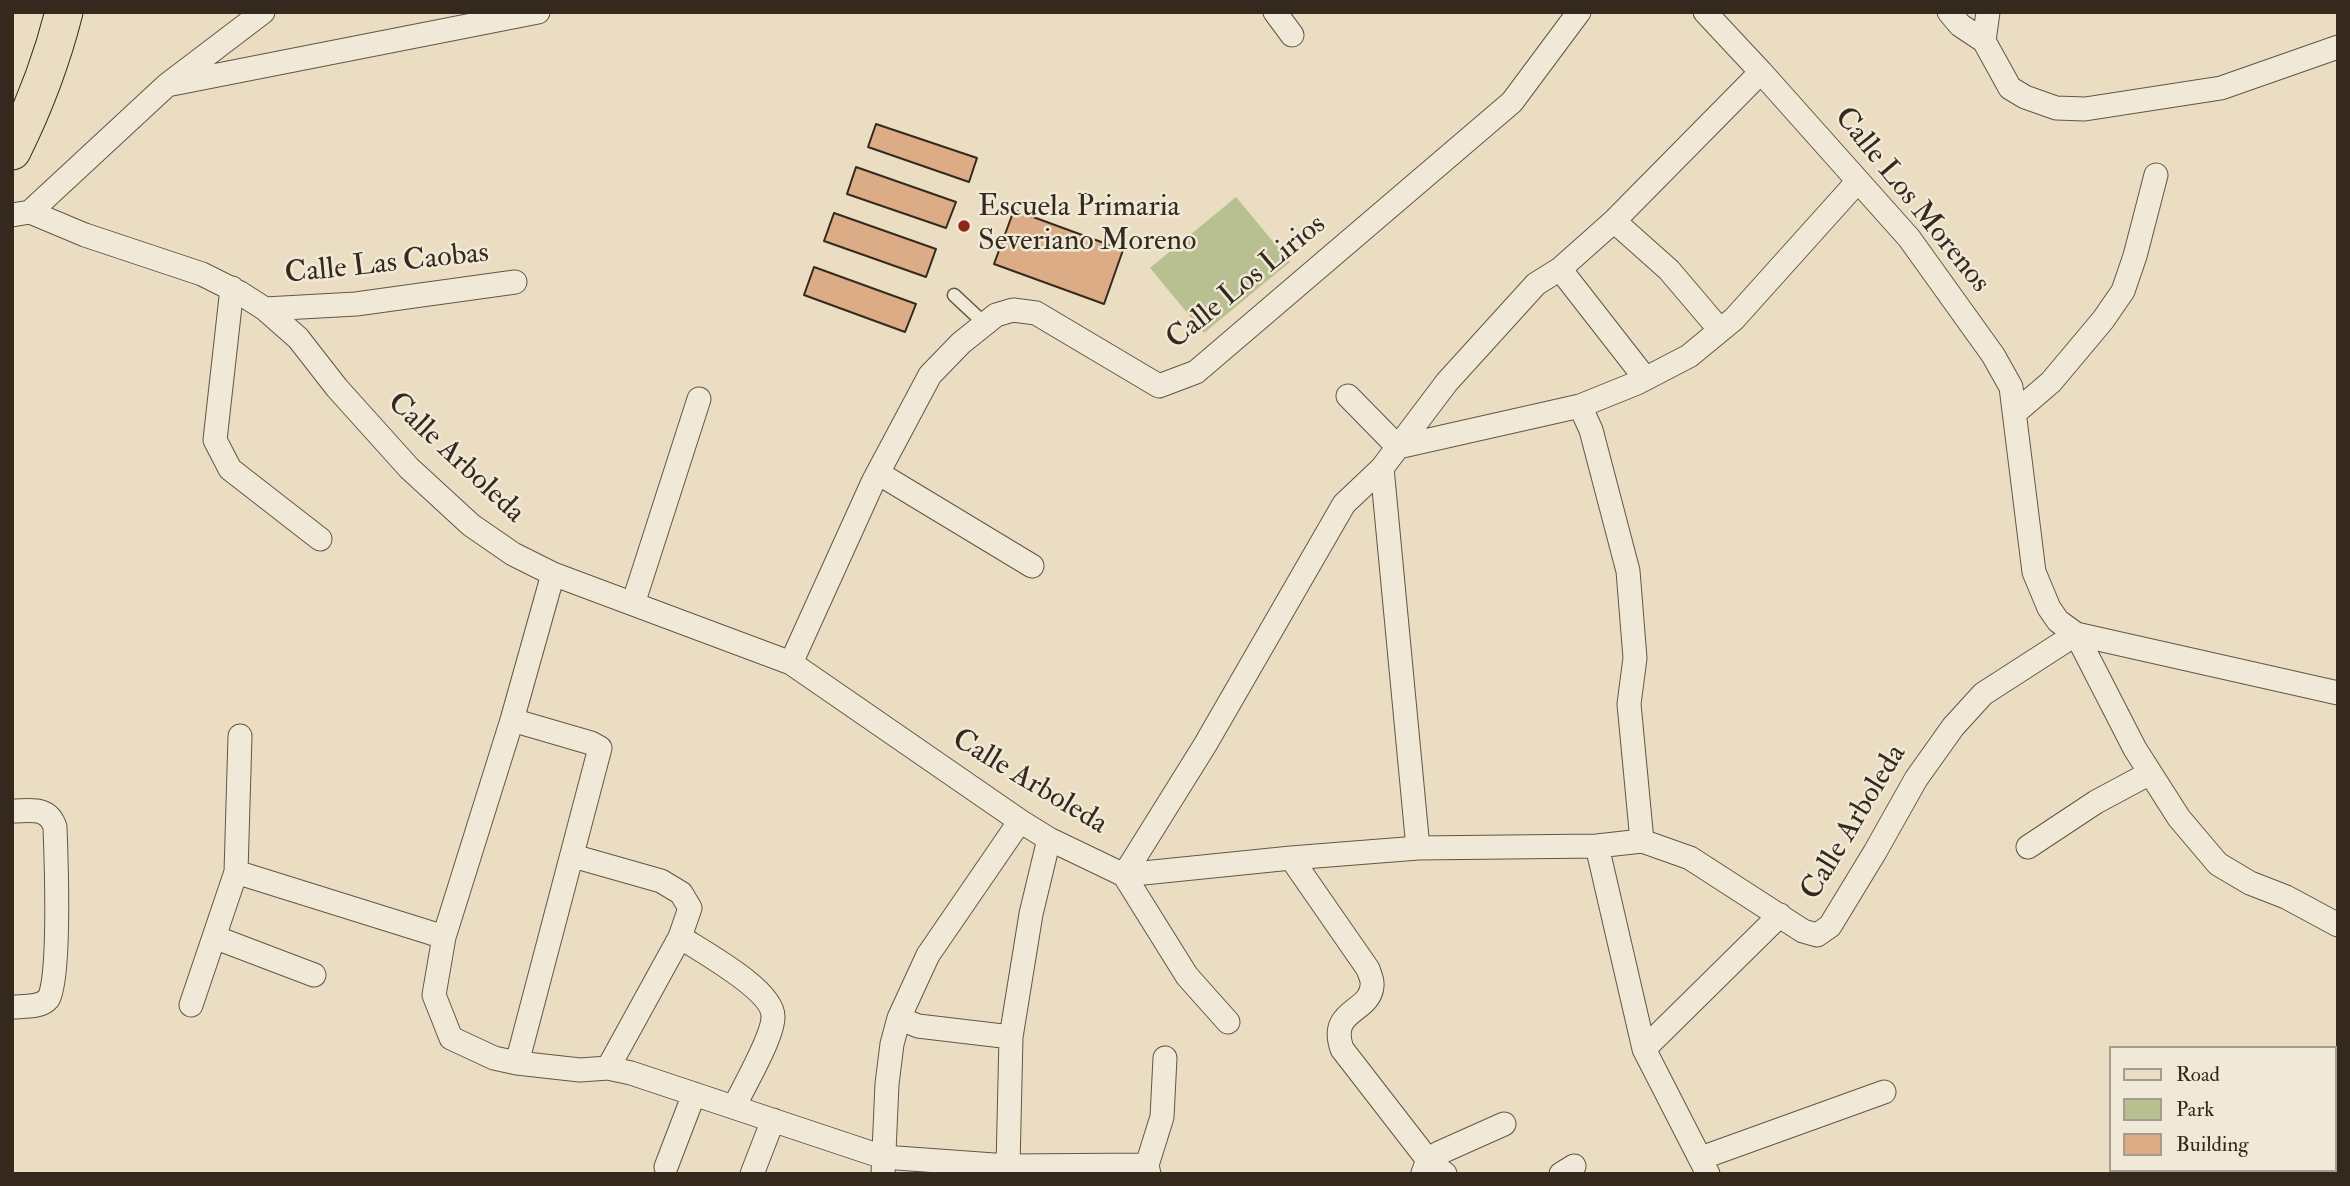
<!DOCTYPE html>
<html>
<head>
<meta charset="utf-8">
<style>
  body { margin:0 }
  #map { position:relative; width:2350px; height:1186px; overflow:hidden; background:#eaddc1; font-family:"IM FELL Double Pica",serif }
  canvas { display:block }
  .frame { position:absolute; inset:0; border:14px solid #35291e; pointer-events:none }
  .legend { position:absolute; left:2109px; top:1046px; width:228px; height:126px; box-sizing:border-box; background:#f1e9d7; border:2px solid #a69c8d; margin:0; padding:9px 12px; list-style:none; font-size:21px; color:#35291e }
  .legend li { display:flex; align-items:center; gap:14px; height:35px }
  .legend b { width:35px; border:2px solid #a69c8d }
</style>
</head>
<body>
<div id="map">
<canvas width="2350" height="1186"></canvas>
<div class="frame"></div>
<ul class="legend">
<li><b style="height:9px;background:#eaddc1"></b>Road</li>
<li><b style="height:19px;background:#b8c092"></b>Park</li>
<li><b style="height:19px;background:#dcac86"></b>Building</li>
</ul>
</div>
<script>
const g = document.querySelector('canvas').getContext('2d');
g.lineJoin = 'round';
function fill(path, color) {
  g.fillStyle = color;
  g.fill(path, 'evenodd');
}
function strokePath(path, color, width, dash) {
  g.strokeStyle = color;
  g.lineWidth = width;
  g.lineCap = dash ? 'butt' : 'round';
  g.setLineDash(dash || []);
  g.stroke(path);
}
function drawText(font, color, halo, rows, align = 'center') {
  g.font = font + ' "IM FELL Double Pica",serif';
  g.lineWidth = 5;
  g.setLineDash([]);
  g.textBaseline = 'middle';
  g.strokeStyle = halo;
  g.fillStyle = color;
  for (const [text, x, y, turn = 0] of rows) {
    g.save();
    g.translate(x, y);
    g.rotate((+turn || 0) * Math.PI / 180);
    g.textAlign = isNaN(turn) ? turn : align;
    if (halo) g.strokeText(text, 0, 0);
    g.fillText(text, 0, 0);
    g.restore();
  }
}
fill(new Path2D(`
  M1236,197L1290,262L1204,333L1150,268Z`), '#b8c092');
const building = new Path2D(`
  M876,124L977,158L969,182L868,147Z
  M856,167L956,202L946,228L847,194Z
  M1014,210L1123,250L1104,304L994,264Z
  M834,213L936,249L926,277L824,241Z
  M814,267L916,304L905,332L804,295Z`);
fill(building, '#dcac86');
strokePath(building, '#35291e', 2);
const service = new Path2D(`
  M954,295L985,324`);
const minor = new Path2D(`
  M1275,12L1292,35
  M1705,12L1761,72L1909,238L1993,355L2011,387L2034,572L2049,608L2058,621L2076,634L2338,693
  M1949,12L1960,25L1984,41L2010,88L2025,97L2056,108L2085,109L2221,88L2338,47
  M1984,41L1988,12
  M167,85L538,12
  M30,212L85,235L202,274L240,293L265,309L298,338L337,388L409,468L471,525L513,554L553,574L791,663L1020,821L1049,839L1124,875L1291,858L1418,848L1597,846L1642,841L1690,858L1803,931L1817,935L1830,926L1875,852L1916,779L1953,727L1983,694L2076,634L2135,749L2179,818L2218,864L2250,883L2286,897L2338,925
  M12,215L30,212L167,85L263,12
  M1614,221L1669,270L1720,330
  M1560,269L1645,378
  M232,288L215,440L230,469L320,539
  M265,309L356,304L515,282
  M1348,396L1398,447L1580,406L1637,383L1689,356L1734,319L1858,181
  M1580,406L1591,430L1628,571L1635,658L1629,704L1642,841
  M2016,412L2051,382L2103,320L2123,291L2135,256L2156,175
  M1382,468L1418,848
  M878,473L1032,566
  M553,574L512,720L444,937L434,995L451,1038L494,1058L517,1063L580,1070L608,1068L631,1073L883,1157L1008,1166L1147,1165
  M633,604L699,399
  M791,663L873,482L930,375L961,343L996,315L1013,310L1036,313L1159,386L1196,372L1512,102L1579,12
  M512,720L591,743L600,748L517,1063
  M12,811C31,811 48,806 55,827C56,853 61,984 48,999C40,1008 24,1006 12,1007
  M1597,846L1644,1049L1708,1174
  M2028,847L2096,802L2150,773
  M573,856L661,881L681,893L690,908L680,937L608,1068
  M1291,858L1368,969C1370,975 1373,981 1372,986C1370,1013 1328,1009 1342,1049L1428,1160L1445,1174
  M236,872L444,937
  M1124,875L1205,745L1344,504L1382,468L1447,382L1536,284L1560,269L1614,221L1761,72
  M1124,875L1187,976L1228,1022
  M214,937L314,975
  M680,937C701,951 774,990 773,1017C773,1037 744,1086 734,1107
  M191,1005L236,872L240,736
  M899,1018L918,1026L1011,1037
  M1644,1049L1780,915
  M1701,1158L1884,1092
  M1008,1166L1011,1037L1031,914L1049,839
  M666,1167L694,1094
  M1423,1173L1428,1160L1439,1153L1504,1124
  M752,1174L773,1120
  M883,1174L887,1084L892,1044L899,1018L928,955L1020,821
  M1149,1174L1147,1165L1162,1117L1165,1058
  M1561,1174L1574,1166`);
const primary = new Path2D(`
  M12,151C34,107 52,59 64,12`);
strokePath(service, '#625647', 15);
strokePath(minor, '#625647', 25);
strokePath(primary, '#35291e', 39);
strokePath(service, '#f1e9d7', 12);
strokePath(minor, '#f1e9d7', 23);
strokePath(primary, '#eaddc1', 37);
for (const [x, y, r, color] of [
  [964,226,7,"#8f2418"]
]) {
  const dot = new Path2D();
  dot.arc(x, y, r, 0, 2 * Math.PI);
  g.fillStyle = color;
  g.fill(dot);
  strokePath(dot, '#f1e9d7', 2.5);
}
drawText('30px', '#35291e', '#f1e9d7', [
  ["Calle Los Morenos",1911,201,51],
  ["Calle Las Caobas",387,265,-6],
  ["Calle Los Lirios",1247,283,-39],
  ["Calle Arboleda",455,459,43],
  ["Calle Arboleda",1029,783,31],
  ["Calle Arboleda",1855,823,-59]
]);
drawText('30px', '#35291e', '#f1e9d7', [
  ["Escuela Primaria",978,209],
  ["Severiano Moreno",978,243]
], 'left');
</script>
</body>
</html>
